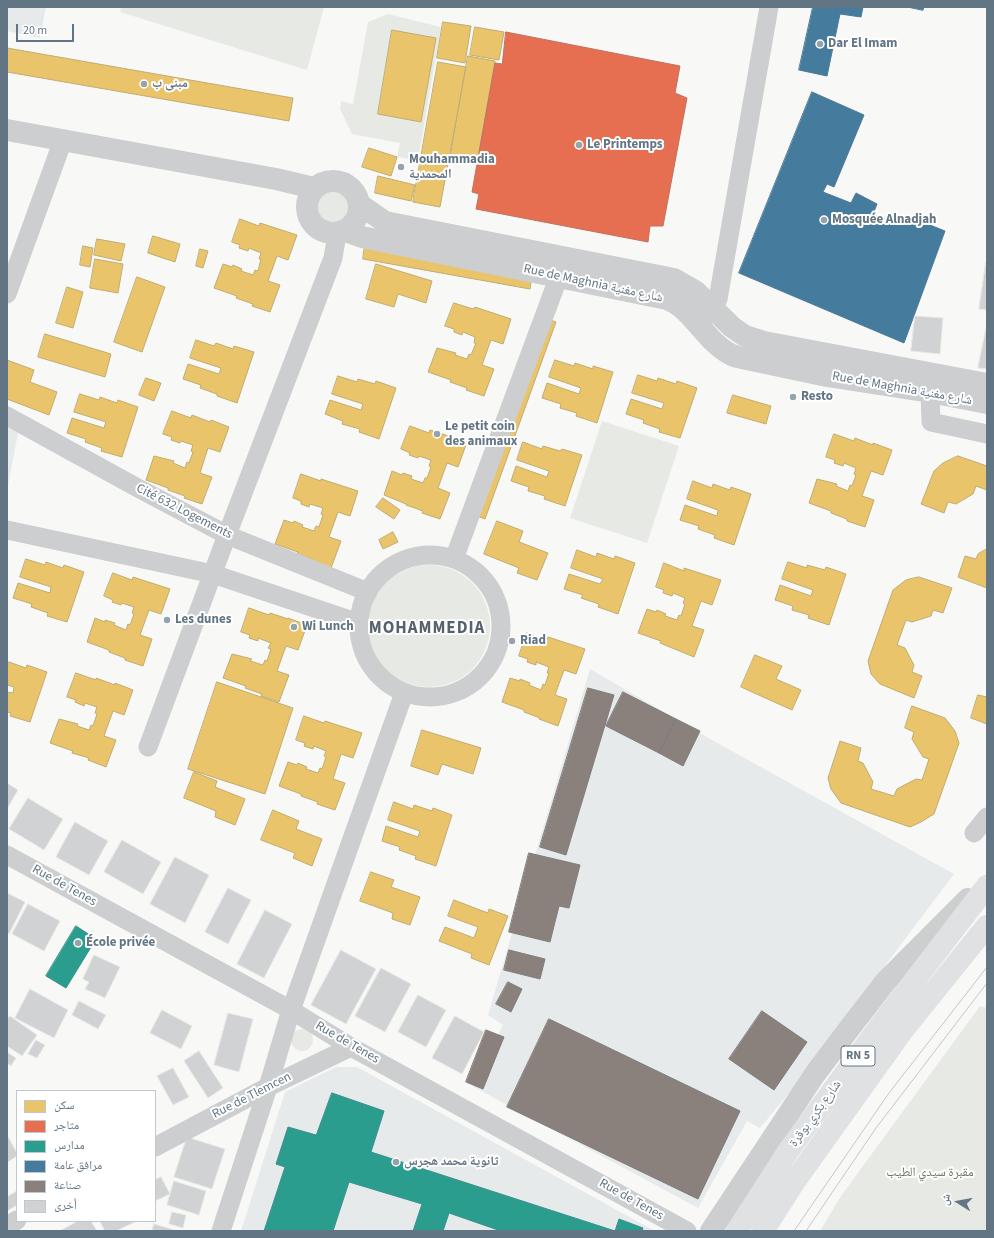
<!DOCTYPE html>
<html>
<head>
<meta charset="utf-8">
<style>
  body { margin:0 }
  #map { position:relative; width:994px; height:1238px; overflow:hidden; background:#f8f8f7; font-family:"Source Sans 3","Noto Naskh Arabic",sans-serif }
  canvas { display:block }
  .frame { position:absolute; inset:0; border:8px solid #627584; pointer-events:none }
  .legend { position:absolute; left:16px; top:1090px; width:140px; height:132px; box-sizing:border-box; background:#fff; border:1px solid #c0c8ce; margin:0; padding:5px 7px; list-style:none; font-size:12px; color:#627584 }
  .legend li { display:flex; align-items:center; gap:8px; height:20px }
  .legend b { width:20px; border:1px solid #c0c8ce }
  .north { position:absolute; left:938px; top:1182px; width:40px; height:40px; -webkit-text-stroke:3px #fff; paint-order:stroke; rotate:281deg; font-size:11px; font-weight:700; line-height:16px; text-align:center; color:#627584 }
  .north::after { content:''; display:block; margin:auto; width:14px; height:18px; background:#627584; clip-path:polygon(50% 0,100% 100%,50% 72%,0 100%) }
  .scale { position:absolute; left:16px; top:24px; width:58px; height:18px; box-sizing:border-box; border:2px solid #627584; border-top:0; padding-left:5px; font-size:12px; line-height:14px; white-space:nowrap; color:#627584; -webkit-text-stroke:3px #fff; paint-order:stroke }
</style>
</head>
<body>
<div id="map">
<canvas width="994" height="1238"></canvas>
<div class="frame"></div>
<ul class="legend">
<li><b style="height:11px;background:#e9c46a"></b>سكن</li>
<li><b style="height:11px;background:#e76f51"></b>متاجر</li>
<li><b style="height:11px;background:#2a9d8f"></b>مدارس</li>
<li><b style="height:11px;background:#457b9d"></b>مرافق عامة</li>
<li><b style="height:11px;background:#8a817c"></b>صناعة</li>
<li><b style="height:11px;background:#d0d2d3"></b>أخرى</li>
</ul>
<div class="north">ش</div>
<div class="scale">20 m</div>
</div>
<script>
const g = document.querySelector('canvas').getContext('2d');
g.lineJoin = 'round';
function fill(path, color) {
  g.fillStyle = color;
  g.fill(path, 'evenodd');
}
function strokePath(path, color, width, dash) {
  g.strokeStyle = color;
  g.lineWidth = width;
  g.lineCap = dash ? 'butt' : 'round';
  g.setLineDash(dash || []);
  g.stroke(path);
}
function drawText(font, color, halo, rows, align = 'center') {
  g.font = font + ' "Source Sans 3","Noto Naskh Arabic",sans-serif';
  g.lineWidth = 4;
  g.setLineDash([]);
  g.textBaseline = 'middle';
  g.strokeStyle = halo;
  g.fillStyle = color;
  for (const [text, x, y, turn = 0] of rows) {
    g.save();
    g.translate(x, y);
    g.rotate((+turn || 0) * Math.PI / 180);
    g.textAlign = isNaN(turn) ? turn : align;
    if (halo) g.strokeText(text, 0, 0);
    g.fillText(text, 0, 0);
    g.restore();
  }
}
fill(new Path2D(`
  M7,7H46L40,38L7,31Z
  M7,427L18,433L7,491Z
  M590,669L712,740L954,874L789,1093L760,1128L747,1121L698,1208L472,1086L503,1025L488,1015Z
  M336,1067H357L655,1231H241L285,1092Z`), '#e7eaea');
fill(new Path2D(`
  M121,7H324L307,70L120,12Z
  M388,14L441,27L418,160L397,157L400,143L352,134L340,109L341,101L353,104L368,22Z
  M314 208a19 19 0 1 1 38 0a19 19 0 1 1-38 0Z
  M602,421L679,446L647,543L570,518Z
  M368 626a61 61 0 1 1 122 0a61 61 0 1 1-122 0Z
  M980,1006L987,1008V1231H820L841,1196Z
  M291 1040a11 11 0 1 1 22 0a11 11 0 1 1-22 0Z`), '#e7eae4');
const homes = new Path2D(`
  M443,22L471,26L465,63L437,58Z
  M475,27L504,32L499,60L470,55Z
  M392,30L436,38L421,122L378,114Z
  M7,48L293,98L289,121L7,72Z
  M468,56L495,61L477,164L450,160Z
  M438,62L466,67L440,207L413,202Z
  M369,148L397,157L391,176L362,167Z
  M378,176L415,185L411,201L375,193Z
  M240,219L259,226L260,223L297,235L288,260L277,256L268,281L280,285L270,312L252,306L253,304L236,298L237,296L214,288L223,264L232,267L233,265L242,269L241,271L253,275L255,270L258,271L261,259H259L261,253L249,248L248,251L239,248L240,245L232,242Z
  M153,236L180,244L175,262L148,253Z
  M97,239L125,244L121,261L94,255Z
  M365,245L532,275L530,289L363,259Z
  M83,246L93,248L90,267L80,265Z
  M200,249L208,251L203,268L196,266Z
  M95,259L123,264L118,293L90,288Z
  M376,264L432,281L426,303L398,294L394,307L366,299Z
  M137,277L165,287L142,352L114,342Z
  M67,287L83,292L73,328L56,323Z
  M454,303L473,309L475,307L511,319L503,344L491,340L482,365L494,369L484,396L466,390L467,388L450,382L451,380L428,372L437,348L456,353L455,355L467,359L469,354L471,355L476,343H474L475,337L463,332L462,335L454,332V329L445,326Z
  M548,319L556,322L485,519L477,516Z
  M45,334L111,354L105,377L38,357Z
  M196,340L214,346L216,343L233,349L234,346L254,352L237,403L217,396V394L200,388L201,385L183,379L188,364L219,374L221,368L190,358Z
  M7,360L34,370L30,382L57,392L49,415L7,399Z
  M555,360L574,366L575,363L593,369V366L613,372L597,423L576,416L577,413L560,408L561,404L542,398L547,383L579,394L581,388L549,377Z
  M638,375L657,381L658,378L676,384L677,381L697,388L680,438L659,432L660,429L643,423L644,420L626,414L631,399L662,409L664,403L632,393Z
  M338,376L357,382L358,379L375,384L376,381L396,388L379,439L359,432L360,429L342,424L343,421L325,414L330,400L361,410L363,404L332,394Z
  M146,378L161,383L154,401L139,395Z
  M80,394L99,400L100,397L117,403L118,400L138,407L122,457L101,451L102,448L85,442L86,439L67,433L72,418L104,428L106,422L74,412Z
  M733,395L771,406L766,424L727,413Z
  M172,411L191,418L192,415L210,422L211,420L229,427L220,452L208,448L200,473L212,477L202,504L184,498L185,496L168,490V488L146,480L154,456L174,461L173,463L185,468L187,462L189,463L193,452L191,451L193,445L181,441L180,443L171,440L172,437L163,434Z
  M410,426L429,433L430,430L467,442L458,467L447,463L438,488L450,493L440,519L422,513L423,511L406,505V504L384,495L392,471L402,475L403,473L412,476L411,479L423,483L425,478H427L431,467L429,466L431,460L419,456L418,458L409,455L410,453L401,449Z
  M834,434L854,441L855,438L873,445V443L892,450L883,475L871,471L862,496L874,500L865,527L847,521V519L831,513V511L809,503L817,479L837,484L836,486L848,491L850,485L852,486L856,475L854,474L856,468L844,463L843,466L834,463L835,460L826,457Z
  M523,442L542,449L543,446L560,451L562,449L582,455L565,506L544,499L545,496L528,491L529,487L511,481L516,466L547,477L549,471L517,460Z
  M958,456L987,466V490L976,486L973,494L956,504L948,502L944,513L921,504L934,471L943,463Z
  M301,474L321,481V479L358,491L350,516L338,512L329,537L341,541L331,568L313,561L314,560L297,554L298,552L275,544L284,520L293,523L294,521L303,525L302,527L314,531L316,526L319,527L323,515L321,514L323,508L310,504L309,507L301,504V501L293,498Z
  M693,481L712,488L713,484L730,490L731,487L751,494L734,545L714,538L715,535L698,529L699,526L680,520L685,505L717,516L718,510L687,499Z
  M383,498L400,510L394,519L376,507Z
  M497,521L523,531L519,542L548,553L537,580L517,573L519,568L484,554Z
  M393,532L398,542L383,549L379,540Z
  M987,549V588L958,577L965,556L976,559L978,554Z
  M577,550L596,557L597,553L614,559L615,556L635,563L618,614L598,607L599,604L581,598L583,595L564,589L569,574L600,584L603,579L571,568Z
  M26,559L45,565L46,562L63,568L64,565L84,572L67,622L47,616L48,613L31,607L32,604L13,598L18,583L50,593L51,587L20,577Z
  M788,562L807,568V565L825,570L826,567L846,574L829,625L808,618L809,615L792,610L793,606L775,600L780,585L811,596L813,590L782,579Z
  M664,563L684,571V568L721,580L712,605L701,601L692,626L704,630L694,657L660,643L661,641L638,633L647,609L656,612L657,610L666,614L665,616L677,620L679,615L681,616L685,604L683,603L685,598L673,593L672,596L663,593L664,590L656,587Z
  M113,573L132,580L133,577L170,589L161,614L149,610L140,635L152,639L143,666L125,660V658L109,652V650L87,642L95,618L105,622V620L115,623L114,625L126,630L128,624L130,625L134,614L132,613L134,607L122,603L121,605L112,602L113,600L104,596Z
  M919,577L952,588L943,613L933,610L931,616L912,622L906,620L897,645L905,648L914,665L912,672L922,676L914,698L880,684L871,674L868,661L893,590L906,580Z
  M249,608L269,615L270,613L288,619V618L307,625L298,650L286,646L277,671L289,675L279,702L261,696L262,694L245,688L246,686L223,678L232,654L252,659L250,661L263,665L265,660L267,661L271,649L268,648L271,643L258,638V641L249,638L250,635L241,632Z
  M527,633L547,640L548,637L585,649L576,674L564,670L555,695L567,699L558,726L539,719L540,718L524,712V710L502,702L510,678L520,681V679L530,683L529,685L541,690L543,684L545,685L549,673H547L549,667L536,662V665L527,662L528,659L519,656Z
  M755,655L782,666L776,679L801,690L792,710L741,687Z
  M9,662L26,668L27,665L47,672L30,722L10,716L11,713L7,712V692L13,693L14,687L7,685V665Z
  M76,673L96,680V678L115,685V683L133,690L124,715L113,711L104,736L116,740L106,767L88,760L89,758L72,753L73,751L50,743L59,719L78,724L77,726L89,730L91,725L93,726L97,714L95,713L97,707L85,703L84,706L75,702L76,700L67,697Z
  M217,682L293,708L265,794L188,769Z
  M978,695L987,697V724L971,718Z
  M912,706L945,718L955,731L959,743L934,814L921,822L910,827L841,803L831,789L828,778L840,741L861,748L858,761L863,763L873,782L871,789L894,796L897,789L916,779L922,780L929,759L923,757L912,739L914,732L905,728Z
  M304,716L324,723L325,721L362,733L353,758L341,754L333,779L345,783L335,810L317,804L318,802L301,796V794L279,786L288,762L297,765L298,763L307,767L306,769L318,773L320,768L322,769L326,757L324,756L326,751L314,746L313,749L304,746L305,743L296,740Z
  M422,730L481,748L473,774L442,764L438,775L411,766Z
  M194,772L217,781L215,787L245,799L235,825L215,817L216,811L184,798Z
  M394,802L413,809L414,805L432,811L433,808L452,815L436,866L415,859L416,856L399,850L400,847L382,841L386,826L418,837L420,831L388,820Z
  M273,810L299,821L296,829L322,839L312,866L293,858L295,853L261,840Z
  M371,872L394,880L391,887L420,897L410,925L392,919L393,913L360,901Z
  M454,900L488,913L489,909L508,916L489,965L471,958L472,954L439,941L445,927L474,938L478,927L448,916Z`);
fill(homes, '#e9c46a');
strokePath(homes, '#c0ac72', 1);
const shops = new Path2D(`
  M506,32L680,66L675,93L687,98L663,226H650L648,242L476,209L479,194L472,192L495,63L502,64Z`);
fill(shops, '#e76f51');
strokePath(shops, '#bf7160', 1);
const schools = new Path2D(`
  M76,926L96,939L66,988L46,976Z
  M332,1093L384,1111L371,1152L615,1231L619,1219L643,1228L642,1231H501L449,1213L443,1231H413L422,1204L349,1182L333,1231H264L285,1167L276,1164L288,1127L316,1135Z`);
fill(schools, '#2a9d8f');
strokePath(schools, '#3b918c', 1);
const public = new Path2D(`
  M813,7H863L861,17L840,14L827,76L799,70Z
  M908,7H924L923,10Z
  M812,92L864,115L834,187L827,184L823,192L851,203L856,193L877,204L873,214L901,225L905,215L945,231L904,343L739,273Z`);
fill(public, '#457b9d');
strokePath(public, '#4e7996', 1);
const industry = new Path2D(`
  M588,688L614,695L566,855L540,847Z
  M623,692L676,719L659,753L606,726Z
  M676,719L700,731L683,766L659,753Z
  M529,853L580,865L569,908L559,906L550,942L509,932Z
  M509,950L545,959L540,979L504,970Z
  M508,982L522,989L511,1012L496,1004Z
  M762,1011L807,1042L774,1090L729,1059Z
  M549,1019L740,1111L698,1199L507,1107Z
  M486,1030L504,1037L483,1089L466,1082Z`);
fill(industry, '#8a817c');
strokePath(industry, '#7e7d7e', 1);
const building = new Path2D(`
  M986,262H987V310L979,309Z
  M915,316L943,318L940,354L911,351Z
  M987,323V369L978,368Z
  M7,783L18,790L7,809Z
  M28,798L63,819L44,850L9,829Z
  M75,822L108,841L89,875L56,857Z
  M122,840L161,862L143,894L104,872Z
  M175,857L209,875L185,923L150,904Z
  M228,888L251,900L228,944L205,932Z
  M7,893L25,902L9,934L7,932Z
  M28,904L60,921L44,951L12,934Z
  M265,910L292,924L264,978L237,964Z
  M341,950L376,969L346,1024L311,1005Z
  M94,955L120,967L105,998L85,989L89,982L83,979Z
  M381,968L411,984L385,1032L355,1016Z
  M30,989L68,1010L54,1038L15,1018Z
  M418,995L446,1010L426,1047L398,1032Z
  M79,1001L106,1015L98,1029L72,1015Z
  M162,1010L192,1026L181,1049L150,1033Z
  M228,1013L253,1019L239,1072L214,1065Z
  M10,1016L37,1035L22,1056L7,1046V1020Z
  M455,1016L484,1032L462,1074L432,1058Z
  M36,1040L45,1045L37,1058L28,1054Z
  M199,1051L223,1088L208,1098L184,1061Z
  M7,1052L16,1058L11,1066L7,1063Z
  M173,1068L189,1097L173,1105L157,1076Z
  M7,1135L17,1153V1156L8,1162Z
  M187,1137L225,1149L212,1189L174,1177Z
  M161,1177L170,1194L155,1201V1180Z
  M174,1181L206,1191L199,1215L167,1205Z
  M17,1191V1205L7,1211V1197Z
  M172,1212L186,1215L183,1228L169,1224Z
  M78,1221H91L97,1231H60Z
  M100,1221H137L116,1231H105Z
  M154,1224L178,1231H152Z`);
fill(building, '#d0d2d3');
strokePath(building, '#e8e8e7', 1);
strokePath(new Path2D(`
  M7,294L63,140
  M703,318L713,308L718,299L769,7
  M932,378L930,392L931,422L987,434
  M7,416L136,487L227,535L368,592
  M7,530L213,574L359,623
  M359 626a71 71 0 1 1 142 0a71 71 0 1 1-142 0Z
  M454,559L559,276L565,263
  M148,747L227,535L333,258L337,234
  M974,833L987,817
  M7,855L291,1010L351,1047L687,1231
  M155,1147L268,1087L351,1047
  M7,1226L17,1220
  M221,1231L268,1087L291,1010L404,693`), '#cdcecf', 19);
strokePath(new Path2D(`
  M7,130L276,179L314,188
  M307 207a26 26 0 1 1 52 0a26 26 0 1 1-52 0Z
  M359,204L385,222L674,279L695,291L732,327L745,336L764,342L987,384
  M345,231L362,237L667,299C693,309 705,341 730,354C733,356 738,357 742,358L827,376L930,392L987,403
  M711,1231L815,1074L852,1025L886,981L968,899`), '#cdcecf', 22);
strokePath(new Path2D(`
  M737,1231L789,1150L888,1015L987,886
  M763,1231L795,1181L903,1030L987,926`), '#e0e1e2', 22);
strokePath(new Path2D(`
  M794,1231L889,1093L987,967
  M806,1231L876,1128L987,983`), '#c3c5c6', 1);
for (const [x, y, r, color] of [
  [820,44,4,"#96a3ac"],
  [144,84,4,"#96a3ac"],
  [579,145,4,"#96a3ac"],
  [401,167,4,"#96a3ac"],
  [824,220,4,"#96a3ac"],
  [793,397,4,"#96a3ac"],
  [437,434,4,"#96a3ac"],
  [167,620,4,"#96a3ac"],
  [294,627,4,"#96a3ac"],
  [512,641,4,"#96a3ac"],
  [78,943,4,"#96a3ac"],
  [396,1162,4,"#96a3ac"]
]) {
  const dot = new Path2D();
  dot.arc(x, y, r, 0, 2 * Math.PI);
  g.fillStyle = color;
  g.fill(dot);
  strokePath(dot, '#fff', 1.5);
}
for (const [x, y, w] of [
  [858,1056,34]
]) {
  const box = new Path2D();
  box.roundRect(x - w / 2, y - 10, w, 20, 3);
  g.fillStyle = '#fff';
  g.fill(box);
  strokePath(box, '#627584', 1);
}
drawText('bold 12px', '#627584', null, [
  ["RN 5",858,1056]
]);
drawText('bold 13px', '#627584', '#fff', [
  ["Dar El Imam",828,44],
  ["مبنى ب",152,84],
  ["Le Printemps",587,145],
  ["Mouhammadia",409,160],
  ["المحمدية",409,175],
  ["Mosquée Alnadjah",832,220],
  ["Resto",801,397],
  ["Le petit coin",445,427],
  ["des animaux",445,442],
  ["Les dunes",175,620],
  ["Wi Lunch",302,627],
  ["Riad",520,641],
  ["École privée",86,943],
  ["ثانوية محمد هجرس",404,1162]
], 'left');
drawText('13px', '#627584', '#fff', [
  ["Rue de Maghnia شارع مغنية",593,284,12],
  ["Rue de Maghnia شارع مغنية",902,389,10],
  ["Cité 632 Logements",184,512,27],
  ["Rue de Tenes",64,886,29],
  ["Rue de Tenes",347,1043,30],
  ["Rue de Tlemcen",252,1096,-27],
  ["شارع بكري بوقرة",816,1114,-54],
  ["Rue de Tenes",631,1200,29]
]);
drawText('13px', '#667a61', '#fff', [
  ["مقبرة سيدي الطيب",930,1173]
]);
g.letterSpacing = '1px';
drawText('bold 17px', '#54636e', '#fff', [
  ["MOHAMMEDIA",427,629]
]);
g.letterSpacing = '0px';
</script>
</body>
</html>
